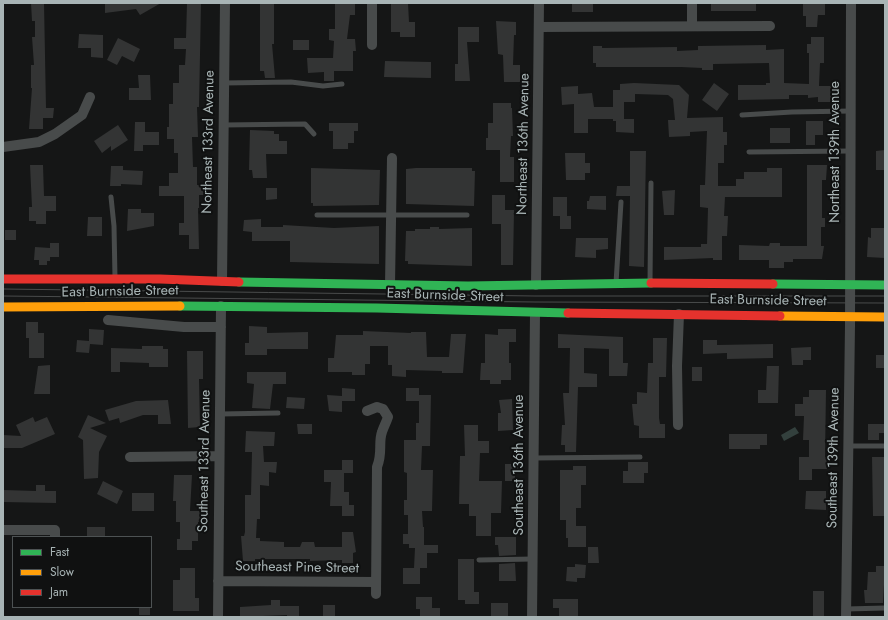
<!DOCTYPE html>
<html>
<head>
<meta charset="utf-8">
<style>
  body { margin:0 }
  #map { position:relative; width:888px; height:620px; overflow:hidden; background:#151616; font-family:Jost,sans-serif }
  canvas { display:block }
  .frame { position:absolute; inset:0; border:4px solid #a8b4b5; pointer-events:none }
  .legend { position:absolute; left:12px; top:536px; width:140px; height:72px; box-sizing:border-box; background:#101111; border:1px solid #4d5253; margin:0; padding:5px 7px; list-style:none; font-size:12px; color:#a8b4b5 }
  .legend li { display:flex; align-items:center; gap:8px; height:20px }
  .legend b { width:20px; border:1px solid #4d5253 }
</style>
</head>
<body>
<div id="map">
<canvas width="888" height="620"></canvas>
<div class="frame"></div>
<ul class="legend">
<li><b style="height:5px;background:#30b455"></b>Fast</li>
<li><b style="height:5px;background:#ff9f0a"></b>Slow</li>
<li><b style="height:5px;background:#e5322d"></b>Jam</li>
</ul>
</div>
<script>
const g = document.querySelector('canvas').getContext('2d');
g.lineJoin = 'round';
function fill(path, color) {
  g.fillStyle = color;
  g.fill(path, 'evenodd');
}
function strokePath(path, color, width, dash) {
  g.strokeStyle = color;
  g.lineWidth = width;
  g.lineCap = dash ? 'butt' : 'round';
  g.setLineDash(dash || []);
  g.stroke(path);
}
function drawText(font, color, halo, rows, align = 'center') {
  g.font = font + ' Jost,sans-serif';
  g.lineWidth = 4;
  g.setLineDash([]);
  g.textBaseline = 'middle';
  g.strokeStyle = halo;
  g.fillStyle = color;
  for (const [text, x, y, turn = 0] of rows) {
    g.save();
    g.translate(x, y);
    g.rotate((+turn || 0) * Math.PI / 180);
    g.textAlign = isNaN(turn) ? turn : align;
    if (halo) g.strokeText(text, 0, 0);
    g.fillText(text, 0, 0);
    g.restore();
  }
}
fill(new Path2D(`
  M795,427L799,433L784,441L781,435Z`), '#33403d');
fill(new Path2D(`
  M31,3H44L46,108H54L53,118H43V129H29L32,88H31V65H34L32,37H35V21H32Z
  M105,3H161L140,15L136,9L105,13Z
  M187,3H201L199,107H197L198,137H192L193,167H197V185H206V195H199V208H198L199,249H189V235H179V223H184V196H159V186H169V173H178V153H174V139H167V127H169V104H173V83H179V65H185L186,49H174V38H186Z
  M260,3H274V44H272L275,78H265L264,71H260Z
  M335,3H355V15H350L347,39H355L356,51H353V71H334V81H324V72L308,73L307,58H333L334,41L329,40V29H335Z
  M391,3H408L409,22H415V37H400V32H391Z
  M572,3H593V12H572Z
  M711,3H756V11H711Z
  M825,3V15H818L817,27H806V16H803V4Z
  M496,21L516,22V35H514L513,65H520V82H504L503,55L498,54Z
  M458,27H479V42H467L470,81H455V64H458Z
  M79,34L103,35V58L91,57V48H78Z
  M811,37H824V63H820L819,86H834V102H818V97L808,98V95H789V99L738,100V85H766V83H770L769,63L713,64V70H702V68L681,67H596V63H593V46H602V48L677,47V51L698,50V46L766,45V50L784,49V83L809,84V53H807V44H811Z
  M118,38L140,49L134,62L122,56L117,65L107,60Z
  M293,40H309V50H293Z
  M385,61L431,62V78L384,77Z
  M138,75H150L151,100H129V88H139Z
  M634,83L679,85L689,95L687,118L723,117V132H727V145H724V163H718V186H736V179H744V172H767V168H782V197H725L724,216H728L727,236H722V260H713V258L664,260V247H701V244H707L708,208L700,207V185H705L707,131L690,132V136L669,137L668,120H675L673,99L668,95L635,94V102H624V119H634V133L616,132V121H613V119H588V133H574V104L562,105L561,87L578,86V94L592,93L594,107H613V90H620V84Z
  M714,83L729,94L717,111L702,100Z
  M493,103H511V108H512L513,136H511L510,157H514V182H500V150H486V138H488V123H493Z
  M806,121H823V135H815V145H806Z
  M135,122H145V132H159V145H143V151H134Z
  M329,123H358V131H354V143H348V149H333V131H329Z
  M118,125L128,140L111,151V146L102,153L94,141Z
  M770,128H790V143H770Z
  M250,130L274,131V134H279V141H287V154H266L267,178H253L252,170H249Z
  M885,150V170H876V151Z
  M630,151H646L644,267L629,266L630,196H616L617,186H630Z
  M565,153H585V163H590V173H585V180H566Z
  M30,165H43L44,196H56V211H46V224H36V221H29V207H32Z
  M807,165H827L826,180H822V218H825V227H821V246H824L822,259H793V262H784V268H769V260H739V245L769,246L770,243H780V246H807Z
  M111,166H123V170L143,171L142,185L121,184V186H110Z
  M311,168L380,170L379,205L313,206V203H311Z
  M416,168H472V171H475L474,206L406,204V169Z
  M266,188H277V199L266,200Z
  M675,190L674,215H664L662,191Z
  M492,195H505V210H514L513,265H501V224H492Z
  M590,196H606V210L587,209V201H589Z
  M553,197H567V216H571V229H560V216H553Z
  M128,209H141V213H154V226L127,231Z
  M88,217H102V236H87Z
  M261,219V227H283V225L334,228L379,226V264L290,262V241H252V232L243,231L244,220Z
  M430,227H439V229L472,228V266L408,264V261H405L406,231H415V229H430Z
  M871,228H885V258L867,257L868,237L871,238Z
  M5,230H16V240H5Z
  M576,238H608V249L596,250V258L575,257Z
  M50,243H59V257H50V261H47V265H39V260H34L35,247L50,248Z
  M26,322H38V333H44V358H29V338H26Z
  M249,326L267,327V333L308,332V349H267V355H245V343H249Z
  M89,329L104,330L103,345L90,344L89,353L76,352L77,340L89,341Z
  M498,329H516V342H509V363H511V380H501V384H490V380H480L481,363H485V334L498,335Z
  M363,331L411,333V332H426L427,357H449L451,334H466L463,373H442V371L406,370V377L392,376V365H388V346H370V364H365V375H352V372H328V358H334L336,335H363Z
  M558,334L623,337V363H628L627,376H609V349L584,348V373L597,374V387H578L576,452H565V445H561L562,425H565L563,393H569L570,348H558Z
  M653,338H667L666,377H659V418L660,424H665V438H639V426L634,425L632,404H637V392L647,393L648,363H653Z
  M703,340H717V345L773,344V358L727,359V353L703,354Z
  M142,346H163V349H168V367H149V363L120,362V372H111V348L142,349Z
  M811,347V360H803V365H792L791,348Z
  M187,351H203V379H199L200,427L188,428Z
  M876,355H885V368H876Z
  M50,365V394H34L38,366Z
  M767,366H779L778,403H758V390H766Z
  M692,367H702V381H692Z
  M247,372H286V384H273L270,409L252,408L254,384L247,383Z
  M342,388L355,389V401H342V412L329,411L327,395L342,396Z
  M406,388H419V395H431L430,446H422L421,470H433L432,511H422L423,527H424V545H438V553H427V568H414L415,548H409V544H403V534H408V515H404V500H407V473L404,472V440H416V423H419V401H406Z
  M809,390H826L825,457H827V469H812V480H799V457H809V440H803L804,416H795V404H803V397H809Z
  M287,397L305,398L304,409L286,408Z
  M512,399L513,430L498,431V413H501L499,400Z
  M168,400L171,424H158V415H143L120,423L119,418L109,421L105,410L136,401Z
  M88,415L106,423L90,428L107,436L99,452L98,478L84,479L83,440L78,437Z
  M33,417L35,422L47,417L55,434L22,448H3V435L21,436L16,425Z
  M297,424H312V434H298Z
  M868,424H884V433H879V440H868Z
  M464,425H478V441H489V453H480L479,481H502L501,513H491V536H476V516H469V504H459L460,456H465Z
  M246,431L275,432L274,446H263L264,462H277L276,473L269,472V486L260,485V519H257L256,538H260V541L284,542V547H300L302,542H314L315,547H342V532H353L356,552L353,553V563H342V560L310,561V559H255V561H243L241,536H244L245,532V495H251L252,452H245Z
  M729,434H767V445H760V449H729Z
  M872,457H885V516H873Z
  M342,460H353V473H344V492H349V505H354V516H342V506H330L331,482H324V470H342Z
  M628,462H648V473H644V483H623V471H628Z
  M505,464H521V473H515V481H505Z
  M573,466H586V485H581V508H576V526H586V547H568V538H566V520H560V470H573Z
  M174,475H192L190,511H200V522H198V541H192V550H177V539H180V522H176V501H173Z
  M103,481L123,491L117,504L97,494Z
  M36,485H45V491H56V503L3,502V490L36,491Z
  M806,491H826V510L805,509Z
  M132,493H154V511H132Z
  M87,527H105V537H87Z
  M495,537H516V555L499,556L498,545H495Z
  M588,547H598L599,563H588Z
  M458,559H474V592H479V604H465V600H458Z
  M515,563L516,581H499V564Z
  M575,564L586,565L585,578H577V582L566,581L567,567H575Z
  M876,566H885L883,603H865L864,590H867L868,572H876Z
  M180,568H195V598H199V611H173V580H180Z
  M403,568H420V584H403Z
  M813,591H824V617H813Z
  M416,597H432V608H440V617H420V609H416Z
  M553,599H578V617H559V608H553Z
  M271,600H280V606H299V617H287V615L240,617V607L271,605Z
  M491,603H508V617H491Z
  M323,605H335V617H323Z
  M139,607H150V615H139Z`), '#333434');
strokePath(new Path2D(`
  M224,83L291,82L323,86L342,84
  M742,115L792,112L851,111
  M223,125L305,124L314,134
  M749,152L850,151
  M111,197L114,226L115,278
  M317,215H467
  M650,282L651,183
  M616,283L621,202
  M220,414L278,413
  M848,446H885
  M534,458L640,457
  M479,560L533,559
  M846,609L885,608`), '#484b4b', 5);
strokePath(new Path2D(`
  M692,3V26
  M539,27L770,26
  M372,45V3
  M3,147L39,142L55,134L82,115L90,97
  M222,281L225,3
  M390,285L392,158
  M536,285L539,3
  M108,320L184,327H221
  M367,411L377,407L383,409L388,417C386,423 384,426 382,432C378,443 383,453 377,467L376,594
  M678,425L677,366L679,314
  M130,457L219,456
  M3,530H55V537
  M218,581L376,582
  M218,617L221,306
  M532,617L535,313
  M846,617L850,325L851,3`), '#484b4b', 10);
strokePath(new Path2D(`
  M239,282L468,286L651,283
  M773,284L885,285
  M180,306L377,308L568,313`), '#30b455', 9);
strokePath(new Path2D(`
  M3,307L180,306
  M780,316L885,317`), '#ff9f0a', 9);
strokePath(new Path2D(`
  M3,279H160L239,282
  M651,283L773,284
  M568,313L780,316`), '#e5322d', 9);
strokePath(new Path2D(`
  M3,289L535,296H885
  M3,296L535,302L885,303`), '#4a4c4c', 1);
drawText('14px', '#a8b4b5', '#101111', [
  ["Northeast 133rd Avenue",209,142,-89],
  ["Northeast 136th Avenue",524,144,-89],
  ["Northeast 139th Avenue",836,152,-90],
  ["East Burnside Street",120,292,-1],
  ["East Burnside Street",445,296,2],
  ["East Burnside Street",768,301,1],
  ["Southeast 139th Avenue",834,458,-89],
  ["Southeast 133rd Avenue",205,461,-89],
  ["Southeast 136th Avenue",520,465,-90],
  ["Southeast Pine Street",297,568,1]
]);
</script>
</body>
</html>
